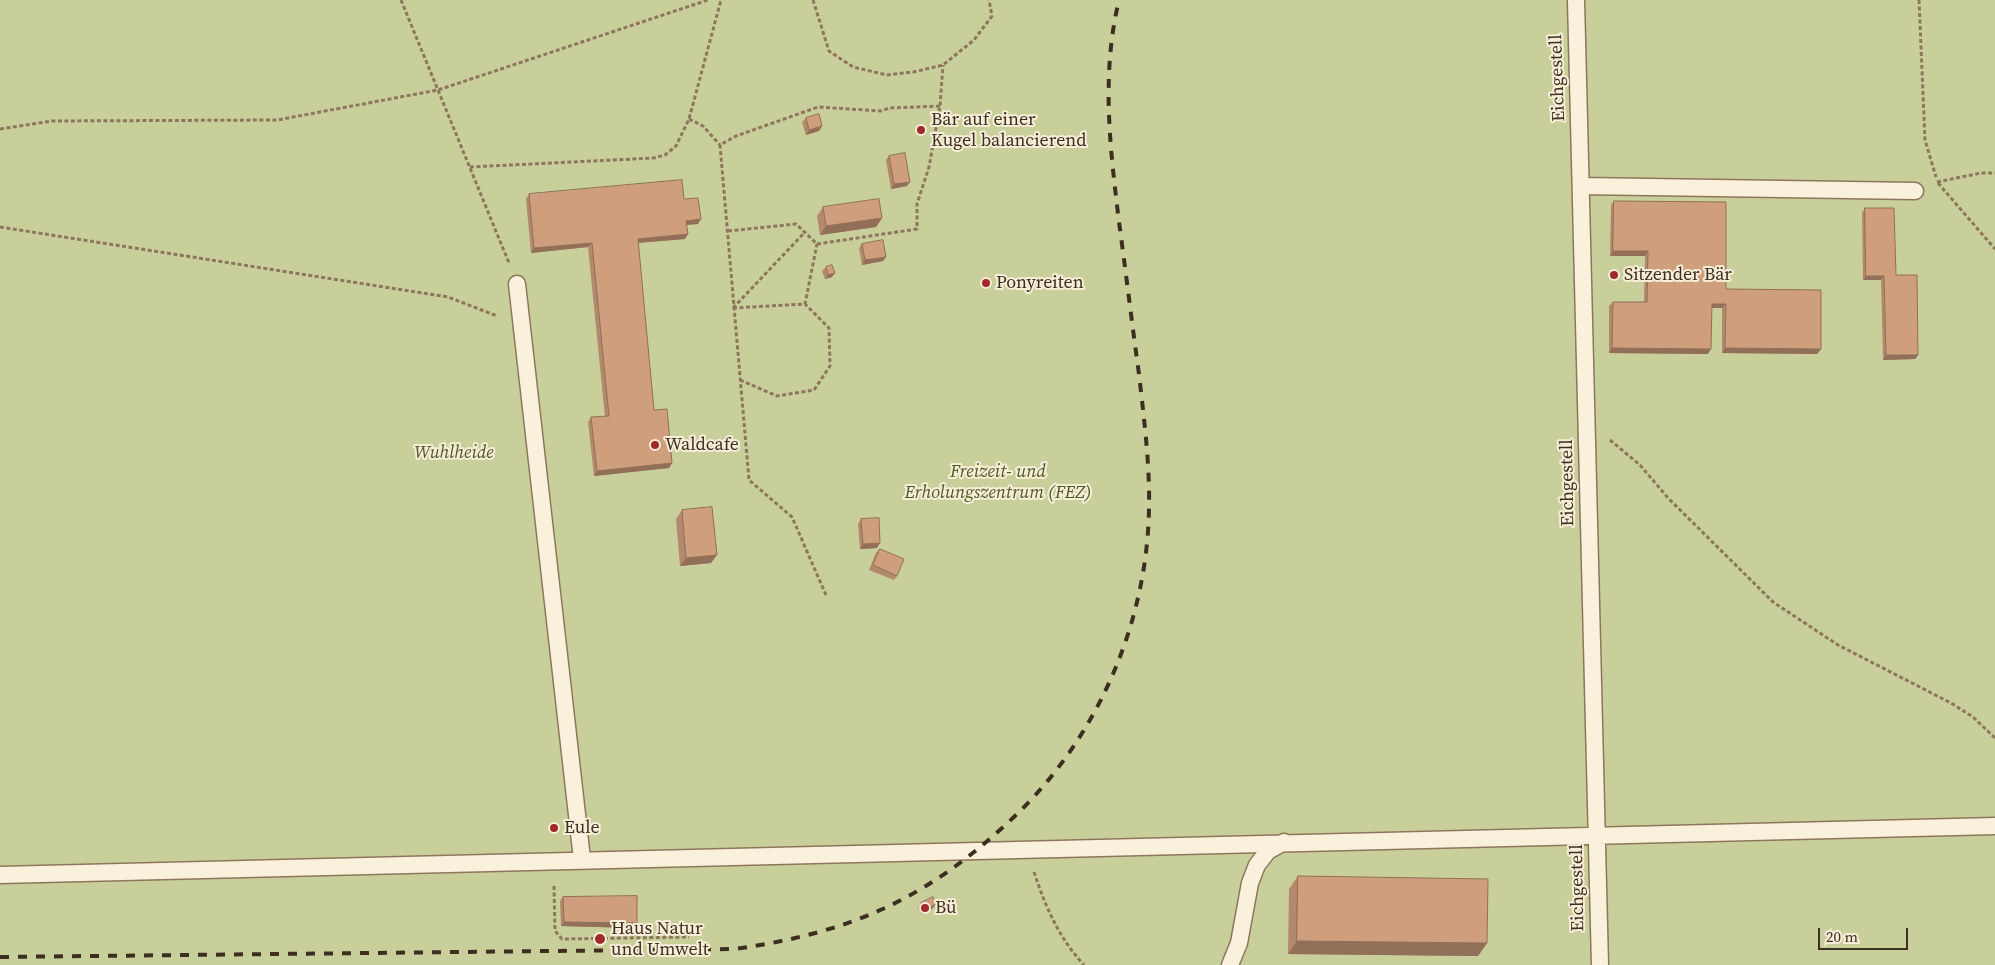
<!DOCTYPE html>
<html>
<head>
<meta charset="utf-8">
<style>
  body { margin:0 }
  #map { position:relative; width:1995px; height:965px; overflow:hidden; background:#f0e4c8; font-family:"Source Serif 4",serif }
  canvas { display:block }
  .scale { position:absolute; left:1818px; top:928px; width:90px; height:22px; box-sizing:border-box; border:2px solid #3d2e20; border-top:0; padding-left:6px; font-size:15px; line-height:18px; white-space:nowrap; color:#3d2e20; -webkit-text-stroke:4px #f7eed8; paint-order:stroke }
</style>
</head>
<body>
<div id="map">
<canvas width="1995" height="965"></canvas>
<div class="scale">20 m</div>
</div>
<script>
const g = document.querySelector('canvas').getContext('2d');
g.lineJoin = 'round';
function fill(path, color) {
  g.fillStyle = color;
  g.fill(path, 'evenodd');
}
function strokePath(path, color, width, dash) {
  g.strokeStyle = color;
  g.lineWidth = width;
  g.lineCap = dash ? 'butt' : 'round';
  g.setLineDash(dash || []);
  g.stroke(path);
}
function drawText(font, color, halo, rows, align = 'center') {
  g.font = font + ' "Source Serif 4",serif';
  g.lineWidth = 4;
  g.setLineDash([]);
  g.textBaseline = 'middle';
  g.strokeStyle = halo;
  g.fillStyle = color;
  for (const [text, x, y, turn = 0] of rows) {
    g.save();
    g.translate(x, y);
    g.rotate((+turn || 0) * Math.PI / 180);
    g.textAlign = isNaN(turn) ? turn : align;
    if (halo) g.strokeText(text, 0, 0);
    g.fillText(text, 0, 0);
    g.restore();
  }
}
fill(new Path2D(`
  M0,0H1995V965H0Z`), '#c9cf9b');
const lane = new Path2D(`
  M1576,0L1600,965
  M1582,186L1915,191
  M517,284L582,859
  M0,875L1995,826
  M1230,965L1239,943L1250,883L1257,865L1268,851L1284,842`);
strokePath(lane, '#8d765c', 19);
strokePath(new Path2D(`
  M401,0L509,263
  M813,0L829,51L853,67L887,75L913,72L943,65L974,40L992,16L989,0
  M1919,0L1925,140L1936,177
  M689,119L703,126L720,145
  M0,129L52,121L277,120L438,90L708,0
  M470,167L654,158L665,155L676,146L689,119L721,0
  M1937,182L1981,173H1995
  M1938,183L1995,249
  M0,227L448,297L497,316
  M728,231L796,224L817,244
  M817,244L917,229V204L929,167L940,106L943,65
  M733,308L805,304L817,244
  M733,308L805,232
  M740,380L777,396L814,390L830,366L829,328L805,304
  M1610,440L1640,465L1668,498L1773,602L1838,645L1951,703L1973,717L1995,738
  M826,595L792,517L749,480L720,145L736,136L818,107L881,111L889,108L940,106
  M1034,872C1045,906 1059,938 1084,965
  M554,886L555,931L562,939L689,937`), '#8d765c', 3, [4, 2.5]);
strokePath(lane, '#faf1dc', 16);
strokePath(new Path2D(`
  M0,957L735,949C854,932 929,898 1016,815C1098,736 1147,623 1149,509C1150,464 1144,419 1139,374C1132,324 1126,273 1119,222C1110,147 1101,75 1119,0`), '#3d2e20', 4, [9, 9]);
fill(new Path2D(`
  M806,118L822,126L819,131L806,135L802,122Z
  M889,156L907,186L891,189L886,160Z
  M529,194L684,199L698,224L687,225L685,239L638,243L654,410L672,463L669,468L594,476L588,422L591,417H605L588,247L531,253L526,199Z
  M1614,201L1726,289L1821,349L1817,354L1722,353V308H1711L1708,354L1609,353V306L1613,302H1644L1645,256H1610L1611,205Z
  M823,207L882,218L876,227L820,235L817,216Z
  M1865,208L1896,275L1918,355L1915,359L1883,360L1881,280H1863L1862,213Z
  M862,244L886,257L883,261L862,265L859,248Z
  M826,267L832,277L825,279L822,271Z
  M682,510L711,563L680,566L676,519Z
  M861,519L877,548L860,549L858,524Z
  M880,549L897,576L894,580L869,570L876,553Z
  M1298,876L1487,943L1478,956L1288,954L1289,889Z
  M563,897L637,923L634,928L561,926L560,901Z
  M921,903L933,908L922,914L918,908Z`), '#b2896c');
fill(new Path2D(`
  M822,126L819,131L806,135L809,130Z
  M910,182L907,186L891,189L894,184Z
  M882,218L876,227L820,235L826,226Z
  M701,219L698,224L683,225L686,221Z
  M688,234L685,239L635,243L638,239Z
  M592,243L588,247L531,253L534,248Z
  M1613,251H1648L1645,256H1610Z
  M886,257L883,261L862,265L865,260Z
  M835,273L832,277L825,279L828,275Z
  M1866,276H1884L1881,280H1863Z
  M1712,304H1726L1722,308H1708Z
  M1612,348L1711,349L1708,354L1609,353Z
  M1725,348L1821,349L1817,354L1722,353Z
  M1886,355H1918L1915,359L1883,360Z
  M672,463L669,468L594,476L597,471Z
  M880,543L877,548L860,549L863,544Z
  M717,555L711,563L680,566L686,558Z
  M936,904L933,908L922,914L925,910Z
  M564,922L637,923L634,928L561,926Z
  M1297,941L1487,943L1478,956L1288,954Z`), '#916f58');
const building = new Path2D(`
  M819,114L822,126L809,130L806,118Z
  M905,153L910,182L894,184L889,156Z
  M682,180L684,199L698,198L701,219L686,221L688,234L638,239L654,410L667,409L672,463L597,471L591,417L609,416L592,243L534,248L529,194Z
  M879,199L882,218L826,226L823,207Z
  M1614,201L1726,202V289L1821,290V349L1725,348L1726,304H1712L1711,349L1612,348L1613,302H1647L1648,251H1613Z
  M1865,208H1894L1896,275H1917L1918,355H1886L1884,276H1866Z
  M883,240L886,257L865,260L862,244Z
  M832,265L835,273L828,275L826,267Z
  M712,507L717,555L686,558L682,510Z
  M879,518L880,543L863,544L861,519Z
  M880,549L904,559L897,576L873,565Z
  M1298,876L1488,879L1487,943L1297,941Z
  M637,896V923L564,922L563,897Z
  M933,897L936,904L925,910L921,903Z`);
fill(building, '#cf9f7d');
strokePath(building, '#916f58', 1);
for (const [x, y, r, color] of [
  [921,130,5,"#9e2a2b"],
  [1614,275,5,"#9e2a2b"],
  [986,283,5,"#9e2a2b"],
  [655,445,5,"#9e2a2b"],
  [554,828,5,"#9e2a2b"],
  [925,908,5,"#9e2a2b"],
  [600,939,6,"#9e2a2b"]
]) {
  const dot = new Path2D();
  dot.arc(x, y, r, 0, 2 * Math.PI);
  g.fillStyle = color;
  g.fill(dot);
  strokePath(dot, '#f7eed8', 2);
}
drawText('18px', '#3d2e20', '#f7eed8', [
  ["Eichgestell",1558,78,-92],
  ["Eichgestell",1568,483,-91],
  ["Eichgestell",1578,888,-91]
]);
drawText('18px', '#3d2e20', '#f7eed8', [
  ["Bär auf einer",931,120],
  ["Kugel balancierend",931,141],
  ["Sitzender Bär",1624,275],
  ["Ponyreiten",996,283],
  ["Waldcafe",665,445],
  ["Eule",564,828],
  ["Bü",935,908],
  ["Haus Natur",611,929],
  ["und Umwelt",611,950]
], 'left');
drawText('italic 18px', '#4d5a26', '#f7eed8', [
  ["Wuhlheide",454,453],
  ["Freizeit- und",998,472],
  ["Erholungszentrum (FEZ)",998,493]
]);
</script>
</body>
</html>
